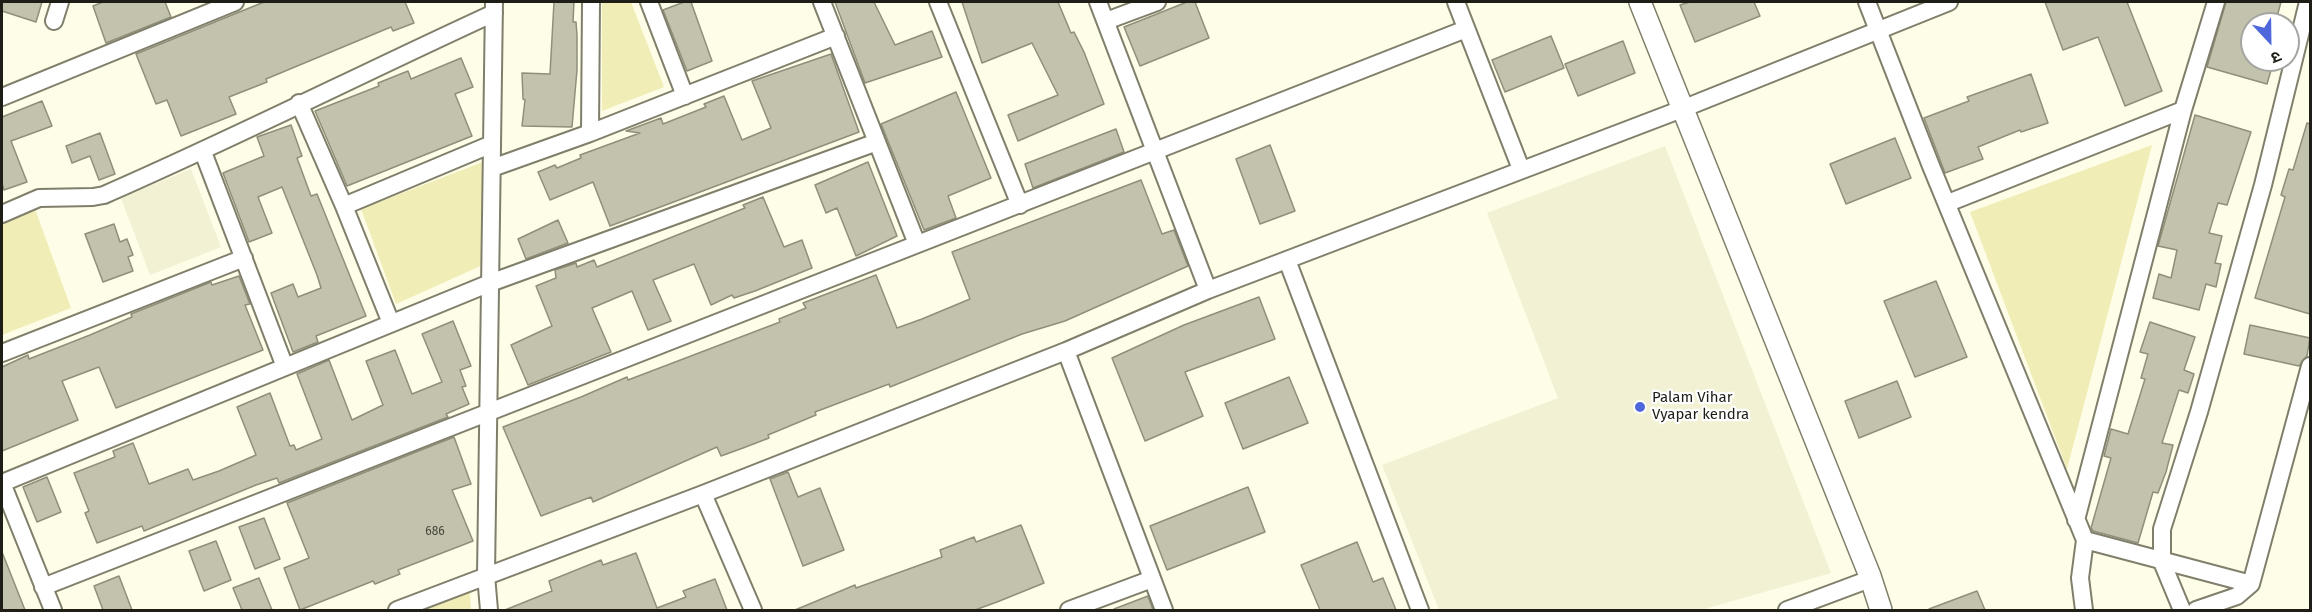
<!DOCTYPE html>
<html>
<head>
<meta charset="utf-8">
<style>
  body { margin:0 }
  #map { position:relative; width:2312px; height:612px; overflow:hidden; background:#fefde7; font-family:"Fira Sans","Noto Sans Devanagari",sans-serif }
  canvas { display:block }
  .frame { position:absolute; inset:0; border:3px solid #1e1e16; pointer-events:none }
  .north { position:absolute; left:2240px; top:12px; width:60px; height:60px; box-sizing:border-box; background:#fff; border:2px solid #a5a5a2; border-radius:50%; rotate:158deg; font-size:16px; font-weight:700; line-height:24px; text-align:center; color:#1e1e16 }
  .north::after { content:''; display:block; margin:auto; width:21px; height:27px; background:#4e67dc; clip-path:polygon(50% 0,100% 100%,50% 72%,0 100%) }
</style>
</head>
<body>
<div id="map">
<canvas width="2312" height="612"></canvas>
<div class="frame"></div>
<div class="north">उ</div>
</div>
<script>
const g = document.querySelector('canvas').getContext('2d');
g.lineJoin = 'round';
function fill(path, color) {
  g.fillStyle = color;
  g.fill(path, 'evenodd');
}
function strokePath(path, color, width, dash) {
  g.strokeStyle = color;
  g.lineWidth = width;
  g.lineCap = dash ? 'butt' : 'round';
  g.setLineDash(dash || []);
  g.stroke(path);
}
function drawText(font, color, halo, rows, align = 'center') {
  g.font = font + ' "Fira Sans",sans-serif';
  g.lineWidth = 4.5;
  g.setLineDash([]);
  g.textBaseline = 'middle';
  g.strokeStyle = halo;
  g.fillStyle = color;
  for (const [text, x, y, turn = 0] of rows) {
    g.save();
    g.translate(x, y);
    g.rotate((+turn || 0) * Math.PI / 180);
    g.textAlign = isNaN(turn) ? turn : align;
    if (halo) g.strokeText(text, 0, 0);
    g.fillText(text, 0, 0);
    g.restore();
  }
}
fill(new Path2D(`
  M1665,146L1831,573L1701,610H1439L1382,465L1558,398L1487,213Z
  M191,169L221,247L150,275L121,198Z`), '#f2f1d3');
fill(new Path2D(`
  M602,2H631L664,87L602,111Z
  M2152,145L2067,469L1970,212Z
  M488,160L485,264L396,304L361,209Z
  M35,209L71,308L2,335V223Z
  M469,584L471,610H402Z`), '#f1edb7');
const building = new Path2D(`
  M2,2H42L36,22L2,11Z
  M103,2H165L171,17L106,43L93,6Z
  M264,2H405L414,23L393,31L391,27L266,79L267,82L229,97L236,114L181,136L167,100L156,104L136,54Z
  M554,2H574L573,22H576L577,35V70L572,127L522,126L525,100L523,99L522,73L550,74Z
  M684,2H691L712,61L687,71L663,10Z
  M835,2H874L895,45L932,31L942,57L865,83Z
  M962,2H1058L1071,33L1074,32L1084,52L1104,104L1018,141L1008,115L1058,95L1032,43L982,63Z
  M1187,2H1195L1209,38L1140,66L1124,27Z
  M1690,2H1754L1760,16L1695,42L1680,5Z
  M2045,2H2127L2162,91L2125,106L2098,37L2063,50Z
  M2226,2H2281L2275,24H2252V60H2274L2267,84L2207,67Z
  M1551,36L1564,68L1505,92L1492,60Z
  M1623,41L1635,73L1578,96L1565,64Z
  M831,54L859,132L610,226L593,182L550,200L538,172L555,165L557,168L581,158L580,155L640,133L626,131L661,118L663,124L706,107L704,104L724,96L742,140L771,128L752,81Z
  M461,58L473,87L455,94L472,136L347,186L315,111L379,86L378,83L408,71L411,79Z
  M2031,74L2048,123L2021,132L2020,130L1978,147L1983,159L1945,173L1924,118L1969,101L1967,97Z
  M956,92L991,178L948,196L956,218L924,230L881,124Z
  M42,101L52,126L11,141L27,182L4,190L2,183V117Z
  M2195,115L2251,132L2227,205L2218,203L2209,233L2222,236L2215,263L2221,264L2216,287L2206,284L2199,310L2153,298L2159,274L2171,278L2177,250L2158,246Z
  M2307,123L2310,124V314L2255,298L2285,197L2281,195L2289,169L2293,170Z
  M291,125L302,156L297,158L311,196L317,194L366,316L316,336L318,342L293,352L271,293L293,284L298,297L321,288L317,275L282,187L258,197L272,233L249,242L223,173L264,156L257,137Z
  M1116,129L1124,152L1033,188L1025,164Z
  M100,133L115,174L99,180L90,156L72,163L66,146Z
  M1895,138L1911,178L1846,204L1830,164Z
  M1270,145L1295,211L1260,224L1236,159Z
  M868,162L897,236L856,256L837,208L826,213L815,185Z
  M1141,180L1162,234L1174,230L1188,266L1065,321L1022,334L890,387L889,384L815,412L816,415L768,435L769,438L743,448L721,456L717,447L593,502L591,497L541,516L503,427L581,397L627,377L628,380L780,322L779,319L806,308L803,303L876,275L897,328L922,319L970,299L952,252Z
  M763,197L784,247L802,240L812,268L755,291L734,298L732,295L711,305L694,264L653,280L671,321L648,330L632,291L592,308L611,352L528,385L511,345L552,326L536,286L556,278L555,270L576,263L577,267L594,260L597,267L745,208L743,205Z
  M558,220L568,243L526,259L518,239Z
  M114,224L120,242L127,239L133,255L128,257L133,271L103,282L85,234Z
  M239,276L250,304L245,305L263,350L116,408L99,367L62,381L78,420L2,451V367L28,355L29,359L90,335L132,317L131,314L211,282L212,285Z
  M1936,281L1967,357L1915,377L1884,301Z
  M1259,297L1275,339L1185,372L1203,416L1145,441L1112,358L1184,325Z
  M453,321L471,366L460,370L466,386L462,387L469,404L446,414L448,417L279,483L277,478L256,485L144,531L142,526L97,543L85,513L89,511L74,473L115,457L113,451L133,443L149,484L188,469L193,480L219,471L256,455L237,407L270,393L290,446L294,445L296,450L322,439L297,374L329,360L352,420L383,405L366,361L395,350L412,394L442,382L422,334Z
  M2150,322L2195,337L2184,370L2194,374L2188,393L2179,390L2162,443L2173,445L2166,472L2158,493L2153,492L2138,543L2093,531L2091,528L2111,458L2104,456L2111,429L2128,434L2145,379L2141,378L2148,354L2140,352Z
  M2250,325L2310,338L2307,356L2299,366L2244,354Z
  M1289,377L1308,423L1243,449L1225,403Z
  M1897,381L1911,417L1859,438L1845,401Z
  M454,437L471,484L452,490L473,541L398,570L400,574L375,584L373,581L300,610L284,568L309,558L287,503Z
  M788,472L798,497L820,488L844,550L803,566L770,479Z
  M47,477L61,512L37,522L23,487Z
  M1248,487L1265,532L1167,570L1150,526Z
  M264,518L280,559L255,569L239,527Z
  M1021,525L1044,583L997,602L975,610H795L855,585L856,588L942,557L940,550L974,537L976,542Z
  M216,541L231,580L204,591L189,551Z
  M1357,542L1373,582L1383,578L1396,610H1320L1301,565Z
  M2,552L25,610H2Z
  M636,553L657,608L686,597L683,591L715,579L727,610H505L552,591L549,581L601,560L603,565Z
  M119,576L132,610H103L94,586Z
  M259,578L272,610H242L233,588Z
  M1977,591L1985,610H1930L1929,609Z
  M1148,596L1153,610H1114V609Z`);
fill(building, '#c3c2ad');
strokePath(building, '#908f7b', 1.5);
const minor = new Path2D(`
  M649,2L685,96
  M822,2L917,244
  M938,2L1020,205
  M1098,2L1208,290
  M1456,2L1521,169
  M1867,2L1931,166L2085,540L2080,578L2084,610
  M54,21L60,2
  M1106,21L1157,2
  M2,97L235,2
  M299,103L344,206L391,323
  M590,133L591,2
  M203,152L285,367
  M492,168L590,133L836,36
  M1948,203L2183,110
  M344,206L492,144
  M2,214L39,198L93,197L104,195C235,138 363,73 494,13
  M1287,260L1420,610
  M1066,351L1164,610
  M2,353L244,258
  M703,494L753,610
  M2076,520L2183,110L2216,2
  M2085,540L2251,584
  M43,587L1466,29
  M53,610L2,483L490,283L877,142
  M397,610L703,494L1066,351L1208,290L1682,109L1949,2
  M489,610L486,575L494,2
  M1069,610L1152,579
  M1787,610L1870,579
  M2182,610L2162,562V529L2199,412L2263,185L2308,2
  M2196,610L2237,596L2251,584L2310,366`);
const tertiary = new Path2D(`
  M1640,2L1870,576L1881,610`);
strokePath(minor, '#807f6b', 20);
strokePath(tertiary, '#807f6b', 24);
strokePath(minor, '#fff', 16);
strokePath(tertiary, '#fff', 21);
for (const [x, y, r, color] of [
  [1640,407,6,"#4e67dc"]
]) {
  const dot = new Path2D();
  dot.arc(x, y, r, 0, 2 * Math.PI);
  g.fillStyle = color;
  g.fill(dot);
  strokePath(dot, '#fff', 2);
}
drawText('12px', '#47473c', null, [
  ["686",435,532]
]);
drawText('15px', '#1e1e16', '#fff', [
  ["Palam Vihar",1652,398],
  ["Vyapar kendra",1652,415]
], 'left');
</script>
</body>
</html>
